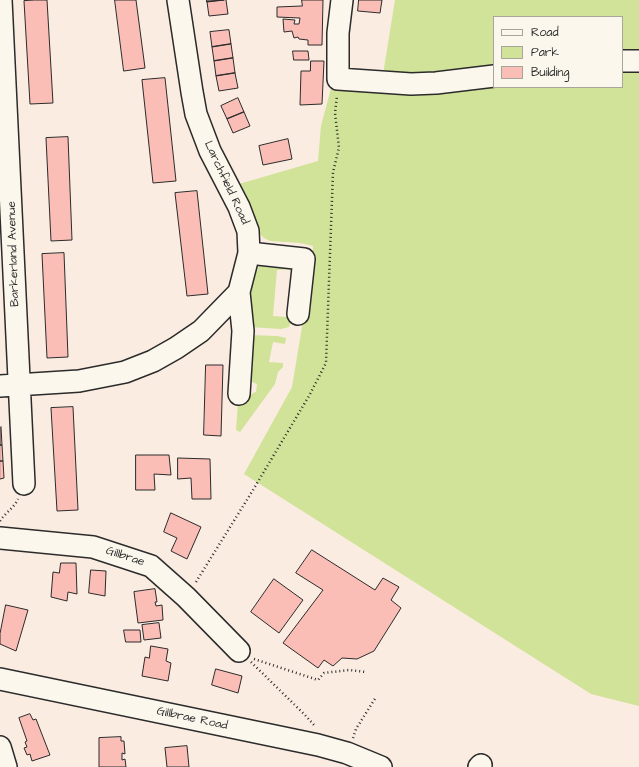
<!DOCTYPE html>
<html>
<head>
<meta charset="utf-8">
<style>
  body { margin:0 }
  #map { position:relative; width:639px; height:767px; overflow:hidden; background:#fbece1; font-family:"Architects Daughter",sans-serif }
  canvas { display:block }
  .legend { position:absolute; left:493px; top:16px; width:130px; height:72px; box-sizing:border-box; background:#fbf7ec; border:1px solid #a8a59f; margin:0; padding:5px 7px; list-style:none; font-size:12px; color:#2b2b2b }
  .legend li { display:flex; align-items:center; gap:8px; height:20px }
  .legend b { width:20px; border:1px solid #a8a59f }
</style>
</head>
<body>
<div id="map">
<canvas width="639" height="767"></canvas>
<ul class="legend">
<li><b style="height:5px;background:#fbf7ec"></b>Road</li>
<li><b style="height:11px;background:#d0e398"></b>Park</li>
<li><b style="height:11px;background:#fabeb7"></b>Building</li>
</ul>
</div>
<script>
const g = document.querySelector('canvas').getContext('2d');
g.lineJoin = 'round';
function fill(path, color) {
  g.fillStyle = color;
  g.fill(path, 'evenodd');
}
function strokePath(path, color, width, dash) {
  g.strokeStyle = color;
  g.lineWidth = width;
  g.lineCap = dash ? 'butt' : 'round';
  g.setLineDash(dash || []);
  g.stroke(path);
}
function drawText(font, color, halo, rows, align = 'center') {
  g.font = font + ' "Architects Daughter",sans-serif';
  g.lineWidth = 3.5;
  g.setLineDash([]);
  g.textBaseline = 'middle';
  g.strokeStyle = halo;
  g.fillStyle = color;
  for (const [text, x, y, turn = 0] of rows) {
    g.save();
    g.translate(x, y);
    g.rotate((+turn || 0) * Math.PI / 180);
    g.textAlign = isNaN(turn) ? turn : align;
    if (halo) g.strokeText(text, 0, 0);
    g.fillText(text, 0, 0);
    g.restore();
  }
}
fill(new Path2D(`
  M395,0H639V706L591,694L244,474L292,387L312,267L313,246L300,243L270,241L264,238L259,233L254,215L246,195L239,184L318,161L321,126L333,81L380,93ZM494,17H622V87H494Z
  M293,264V269L277,270L273,316L288,317L290,318V323L289,327L281,329L249,327L245,300L259,266L264,265Z
  M250,335L277,336L286,338L285,344L273,342L269,362L283,363V367L278,372L275,384L240,432L236,430L238,403H248C249,398 250,393 256,392L257,384L252,382L249,378Z`), '#d0e398');
const building = new Path2D(`
  M35,0H47L53,103L30,104L24,1Z
  M115,0H136L145,68L124,71Z
  M207,0H224L207,2Z
  M226,0L228,14L209,16L207,2Z
  M302,0H323L322,45H308V40L299,39L298,37L294,38L292,31L284,32L283,19L295,20L294,24H299L300,18L277,17V7L302,6Z
  M359,0H382L380,13L358,11Z
  M229,30L231,44L212,47L210,32Z
  M231,44L233,58L214,61L212,47Z
  M293,51H308L309,60H294Z
  M233,58L235,73L216,76L214,61Z
  M311,61H324L322,104L300,105L301,71H310Z
  M235,73L238,88L219,91L216,76Z
  M165,78L176,181L153,183L142,80Z
  M238,98L244,112L227,119L221,106Z
  M244,112L250,126L233,133L227,119Z
  M68,137L72,240L51,241L46,138Z
  M288,139L292,159L263,165L259,146Z
  M197,191L208,294L187,296L175,193Z
  M64,253L68,357L47,358L42,254Z
  M206,365H223L221,436L204,435Z
  M73,407L78,510L57,511L51,408Z
  M1,427L2,445H0V428Z
  M0,445H2L3,461H0Z
  M136,455H169L171,475L154,474L155,490H136Z
  M178,458L210,459L211,499H192L191,478L178,479Z
  M0,461H3L4,478L0,479Z
  M171,513L201,527L187,559L171,551L177,538L164,532Z
  M312,550L375,590L383,578L399,587L391,600L401,608L374,651L357,659L342,658L333,666L324,660L318,668L283,643L323,590L296,573Z
  M61,563H76L77,594L68,592L67,601L51,597L53,572L59,573Z
  M91,570L106,571L105,596L89,593Z
  M274,579L303,600L279,633L251,612Z
  M155,589L157,602H155L156,606L162,605L163,620L138,623L134,592Z
  M6,605L28,610L16,651L0,644V634Z
  M159,623L161,638L144,640L142,625Z
  M124,630H140L141,642H126Z
  M151,646L168,649L166,661L171,663L168,681L142,676L145,657L149,658Z
  M216,669L242,676L238,693L212,685Z
  M30,714L33,720L36,719L50,755L32,761L30,754L27,755L24,748L27,747L25,742L27,741L19,718Z
  M121,737V741H124L125,754L122,753V760L125,759L126,767H99V738Z
  M187,746L189,767H167L165,748Z`);
fill(building, '#fabeb7');
strokePath(building, '#2b2b2b', 1);
const minor = new Path2D(`
  M1,0L24,484
  M342,0L338,33V79L411,84L436,83L494,76
  M622,61H639
  M249,253L304,259L298,314
  M239,292L243,331L239,394
  M0,386L79,381L125,372L153,361L176,348L201,331L239,292L249,253L248,231L239,207L210,151L196,114L192,92L178,0
  M0,538L93,547L151,566L186,597L239,651
  M0,679L318,745L347,753L381,767
  M0,747L6,767
  M479,767L481,765`);
strokePath(minor, '#2b2b2b', 24);
strokePath(new Path2D(`
  M0,521C5,513 14,508 18,499
  M196,582L253,490L309,396L326,363L333,172L339,148L335,113L337,96
  M254,659L318,680L324,673L349,670L366,672
  M251,662L305,715L314,725
  M353,738L356,729L376,697`), '#2b2b2b', 2.5, [1, 3]);
strokePath(minor, '#fbf7ec', 21);
drawText('12px', '#2b2b2b', '#fbf7ec', [
  ["Larchfield Road",226,183,65],
  ["Barkerland Avenue",14,254,-92],
  ["Gillbrae",125,557,18],
  ["Gillbrae Road",192,719,12]
]);
</script>
</body>
</html>
